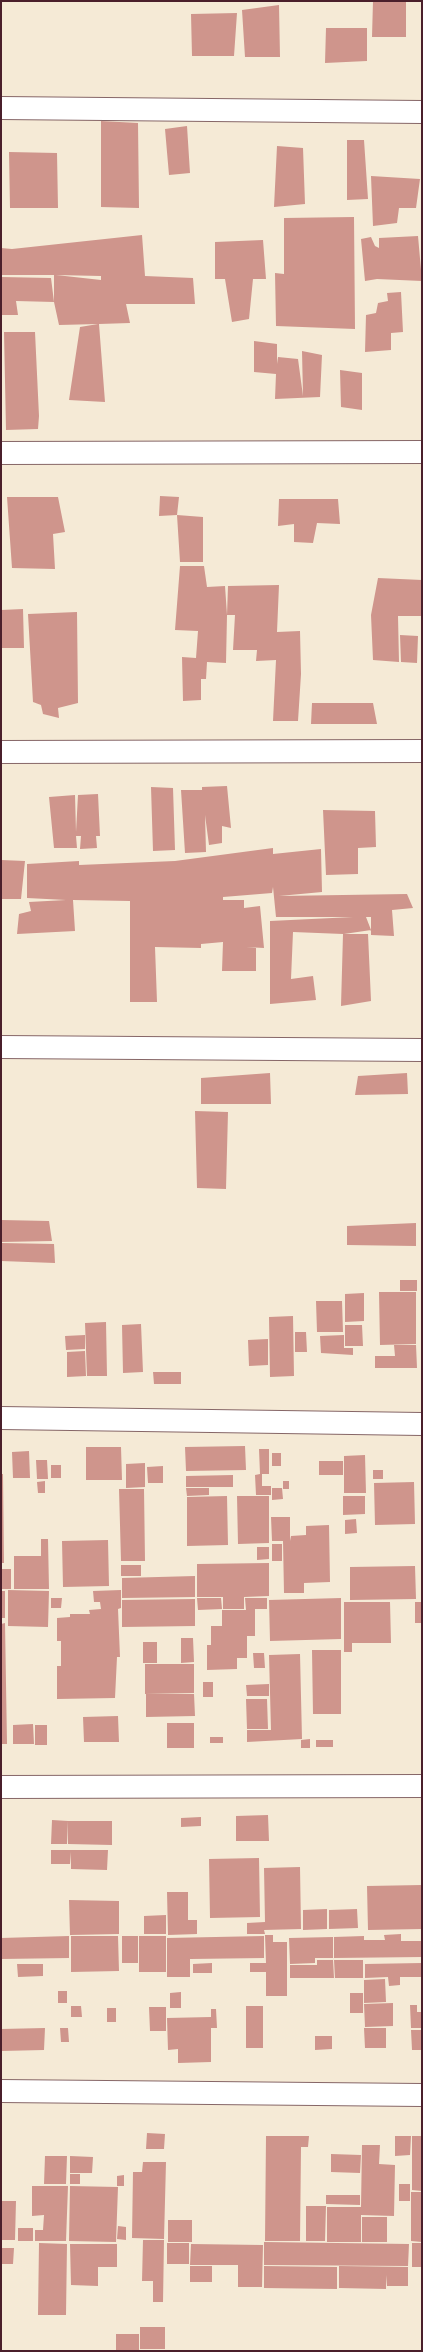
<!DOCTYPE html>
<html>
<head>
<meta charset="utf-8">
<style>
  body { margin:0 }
  #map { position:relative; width:423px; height:2352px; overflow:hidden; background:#f5ead6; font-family:Pangolin,sans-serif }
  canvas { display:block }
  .frame { position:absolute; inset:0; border:2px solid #4a1f2b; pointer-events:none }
</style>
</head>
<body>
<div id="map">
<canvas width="423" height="2352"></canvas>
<div class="frame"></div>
</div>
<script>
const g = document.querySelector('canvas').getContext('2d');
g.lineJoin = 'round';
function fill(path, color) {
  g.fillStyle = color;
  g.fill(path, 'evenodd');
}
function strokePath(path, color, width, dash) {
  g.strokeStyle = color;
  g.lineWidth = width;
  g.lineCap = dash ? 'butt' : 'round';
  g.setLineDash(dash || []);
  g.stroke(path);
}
fill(new Path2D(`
  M373,1H406V37H372Z
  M279,5L280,57H245L242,10Z
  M237,13L234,56H192L191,14Z
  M326,28H367V61L325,63Z
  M101,121L138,123L139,208L101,207Z
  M187,126L190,173L169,175L165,129Z
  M347,140H364L368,199L347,200Z
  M277,146L303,148L305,204L274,207Z
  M9,152L57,153L58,208H10Z
  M371,176L420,179L416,208H399L397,223L373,226Z
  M354,217L355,329L276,326L275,273L284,274V218Z
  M142,235L145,276L193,278L195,304H126L130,323L99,324L105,402L69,400L80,327L98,324L59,325L54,302L16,301L18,315H1V277L51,278L54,302V275H1V248L12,249ZM56,275L101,276V280Z
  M418,236L422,281L377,279L365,281L361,239L371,237L375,246L379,248V238Z
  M263,240L266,279H253L249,319L232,322L225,279H215V242Z
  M401,292L403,332L391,333V350L365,352L366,315L376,313L378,303L388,301L387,293Z
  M4,332H35L39,416L38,429L6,430Z
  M254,341L277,344V364L278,357L298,359L303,396L302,351L322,355L320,397L275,399L276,374L254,372Z
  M340,370L362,373V410L341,407Z
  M160,496L179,497L177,515L159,516Z
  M7,497H58L65,532L53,534L55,569L12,568Z
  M279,499H338L340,524L317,523L313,543L294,542V524L278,526Z
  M177,515L203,517V562H180Z
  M180,566H204L207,587L225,586L227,615L226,663L207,662L206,679H201V700L183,701L182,657L196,658L198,631L175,630Z
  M378,578L422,580V616H398L399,662L373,660L371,615Z
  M279,585L277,632L300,631L301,674L298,721H273L276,660L256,661L257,650H233L235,615H227L228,586Z
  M23,609L24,648H1V610Z
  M77,612L78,703L58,708L59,718L43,714L41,705L33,702L28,614Z
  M400,635L418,636L417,663L401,662Z
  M312,703H373L377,724H311Z
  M227,786L231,828L222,826V843L209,845L205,815L206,852L185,853L181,790H202V787Z
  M151,787L173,788L175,850L153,851Z
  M98,794L100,836H96L97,848L80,849L81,836H76L77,848H54L49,797L75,795L76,832L78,795Z
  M323,810L375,811L376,847L358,848V874L326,875Z
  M273,848V854L321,849L322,892L279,896L407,894L413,908L392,910L394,936L371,935V917H366L371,930L344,934H368L371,1001L341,1006L343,934L293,932L291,979L313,976L316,1000L270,1004V921L353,917H276L273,887L272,893L223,897V900H244V908L260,906L264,948L246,947L256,948V971H222L223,942L201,944V948L155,947L157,1002H130V901L73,900L75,931L17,934L19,914L31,911L29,902L66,900L27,898V864L79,861V865L175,861Z
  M1,860L25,861L21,899H1Z
  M270,1073L271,1104H201V1078Z
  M407,1073L408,1094L355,1095L358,1076Z
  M195,1111L228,1112L226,1189L197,1188Z
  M1,1220L49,1221L52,1241L1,1242Z
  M416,1223V1246L347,1245V1226Z
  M1,1243L54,1244L55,1263L1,1261Z
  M400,1280H417V1291H400Z
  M379,1292H416V1344L380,1345Z
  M364,1293V1321L345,1322V1294Z
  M316,1301H342L343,1332H317Z
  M293,1316L294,1376L270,1377L269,1317Z
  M106,1322L107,1376H87L85,1323Z
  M141,1324L143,1372L123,1373L122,1325Z
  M345,1325H362L363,1346H345Z
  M295,1332H306L307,1352H295Z
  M85,1335V1349L66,1350L65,1336Z
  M344,1335V1348H353V1355L321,1353L320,1336Z
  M268,1339V1365L249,1366L248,1340Z
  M394,1345H416L417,1368H375V1356H395Z
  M85,1351L86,1376L67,1377V1352Z
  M153,1372H181V1384H154Z
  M245,1446L246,1470L186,1471L185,1447Z
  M86,1447H121L122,1480H86Z
  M259,1449H269V1474H262V1486H271V1495H256L255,1475L260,1474Z
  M29,1451L30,1478H13L12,1452Z
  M272,1453H281V1466H272Z
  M365,1455L366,1493H344V1456Z
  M36,1460H47L48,1479H37Z
  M319,1461H343V1475H319Z
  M145,1463V1487L126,1488V1464Z
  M51,1465H61V1478H51Z
  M163,1466V1483H148L147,1467Z
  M373,1470H383V1479H373Z
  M1,1474H3L4,1563H1Z
  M233,1475V1487H186V1476Z
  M45,1481V1493H38L37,1482Z
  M283,1481H289V1489H283Z
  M414,1482L415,1524L375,1525L374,1483Z
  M186,1488H209V1495L187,1496Z
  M272,1488H282L283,1499L272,1500Z
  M119,1489H144L145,1561H121Z
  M227,1496L228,1545L187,1546V1497Z
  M237,1496H269V1543L238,1544Z
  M343,1496H365V1514L343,1515Z
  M271,1517H290V1541L291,1536L306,1535V1526L329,1525L330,1582L304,1583V1593H284L283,1541H272Z
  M356,1519L357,1533L345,1534V1520Z
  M41,1539H48L49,1589H14V1556H41Z
  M108,1540L109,1586L63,1587L62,1541Z
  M272,1544H282V1561H272Z
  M257,1547H269V1559L257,1560Z
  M269,1563V1596L244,1597V1609H223V1597H197V1564Z
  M121,1565H141V1576H121Z
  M415,1566L416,1599L350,1600V1567Z
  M1,1569H11V1589H1Z
  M195,1576V1597L122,1598V1578Z
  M8,1590L49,1591L48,1627L8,1626Z
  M121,1590V1608L118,1609L120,1657H117L115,1698L57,1699V1666H61V1641H57V1618L70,1617V1614H90L89,1610L101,1609L100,1602H94L93,1591Z
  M1,1591H5V1618H1Z
  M51,1598H62L61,1608H51Z
  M197,1598H221L222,1609L198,1610Z
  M245,1598H267V1609H255V1636H247V1658H237V1669L207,1670V1645H211V1626H222V1610H246Z
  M341,1598V1639L270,1641L269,1600Z
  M195,1599V1626L122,1627V1600Z
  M344,1602H390L391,1643H352V1652H344Z
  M415,1602H422V1623H415Z
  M5,1623L7,1744H1V1624Z
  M181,1638H193L194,1662L181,1663Z
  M143,1642H157V1663H143Z
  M312,1650H341V1714H313Z
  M253,1653H264L265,1668H254Z
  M300,1654L302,1739L247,1742V1730H271L269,1655Z
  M145,1664H194V1693L145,1694Z
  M203,1682H213V1697H203Z
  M269,1684V1696H247L246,1685Z
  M146,1694H194L195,1716L146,1717Z
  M246,1699H267L268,1729H247Z
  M118,1716L119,1742H84L83,1717Z
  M167,1723H194V1748H167Z
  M33,1724L34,1744H13V1725Z
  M35,1725H47V1745H35Z
  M210,1737H223V1743H210Z
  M310,1739V1748H301V1740Z
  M316,1740H333V1747H316Z
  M268,1815L269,1841H236V1816Z
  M201,1817V1826L181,1827V1818Z
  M52,1820L68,1821L67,1844H51Z
  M68,1821H112V1845L68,1844Z
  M51,1850H108L107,1870L71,1869V1852L70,1864H51Z
  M259,1858L260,1917L210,1918L209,1859Z
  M300,1867L301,1929L264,1930L265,1934H247V1923L265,1922L264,1868Z
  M422,1885V1929L368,1930L367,1886Z
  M167,1892H188V1920H197V1934L168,1935Z
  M69,1900L119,1901V1934L70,1935Z
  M327,1909V1929L303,1930V1910Z
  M357,1909L358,1928L329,1929V1910Z
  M166,1915V1934H144V1916Z
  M401,1934V1941H422V1957L334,1958V1937L364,1936V1940H385L384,1935Z
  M265,1935H273V1942H287V1996H266V1972H250V1963H266Z
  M69,1936V1958L1,1959V1938Z
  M71,1936H118L119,1971L71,1972Z
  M122,1936H138V1963H122Z
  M139,1936H166V1972H139Z
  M264,1936V1958L190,1959V1977H167V1938Z
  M333,1937V1958H315V1963L290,1964L289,1938Z
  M317,1960H333L334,1978H290V1965H317Z
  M334,1960H363V1978H335Z
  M212,1963V1973H193V1964Z
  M422,1963V1977H400V1985L389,1986L388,1977L365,1978V1964Z
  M17,1964H43V1976L18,1977Z
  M385,1979L386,2002L364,2003V1980Z
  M58,1991H67V2003H58Z
  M181,1992V2008H170V1993Z
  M350,1993H363V2013H350Z
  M393,2003V2026L365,2027L364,2004Z
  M410,2005H417V2012H422V2028H411Z
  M71,2006H81L82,2017H71Z
  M246,2006H263V2048H246Z
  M149,2007H166V2031H150Z
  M107,2008H116V2022H107Z
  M211,2009H216L217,2028H211V2062L178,2063V2049L168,2050L167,2018L211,2017Z
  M45,2028L44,2050L1,2051V2029Z
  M60,2028H68L69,2042H61Z
  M364,2028H386V2048H365Z
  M411,2030H422V2050H412Z
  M315,2036H332V2049L315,2050Z
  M147,2133L165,2134L164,2149H146Z
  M266,2136H309L308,2147H301L300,2241H265Z
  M395,2136H411L410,2155L395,2156Z
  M412,2136H422V2191L412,2190Z
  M362,2145H380L379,2164L395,2165L394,2216L361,2215V2242H327V2207H361Z
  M331,2154L361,2155L360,2173L331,2172Z
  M45,2156H67L66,2184H44Z
  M70,2156L93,2157L92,2173H70Z
  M143,2162H166L164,2239L132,2238L133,2172H142Z
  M70,2174H80V2184H70Z
  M124,2175V2186H117V2176Z
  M399,2184H410V2201H399Z
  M32,2186H68L66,2241H35V2230H43L44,2215L32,2216Z
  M70,2186L118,2187L116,2242L69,2241Z
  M411,2192H422V2242L411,2241Z
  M326,2195H360V2205L326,2204Z
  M1,2201H16L15,2240H1Z
  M306,2206H326L325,2241H306Z
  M362,2217H387V2242H362Z
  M168,2220H192V2242H168Z
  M118,2226L126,2227V2240L117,2239Z
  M18,2228H33V2241H18Z
  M143,2240H164L163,2302H153V2281H142Z
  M264,2242L409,2244L408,2266L264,2265Z
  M39,2243L67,2244L66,2315H38Z
  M167,2243H189V2264H167Z
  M412,2243H422V2267H412Z
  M70,2244H117V2267H98V2286L71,2285Z
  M191,2244L263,2245L262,2287H238V2265H190Z
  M1,2248H14L13,2264H1Z
  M190,2266H212V2282H190Z
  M264,2266L337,2267V2289L264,2288Z
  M339,2266L408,2267V2286H387L386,2275V2289L339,2288Z
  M140,2327H165V2349H140Z
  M116,2334H139V2351H116Z`), '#cf958c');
const minor = new Path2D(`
  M1,108L422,112
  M1,453L422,452
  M1,752L422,751
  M1,1047L422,1050
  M1,1418L422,1424
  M1,1787L422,1786
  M1,2091L422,2095`);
strokePath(minor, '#866667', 24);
strokePath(minor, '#fff', 22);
</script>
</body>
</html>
